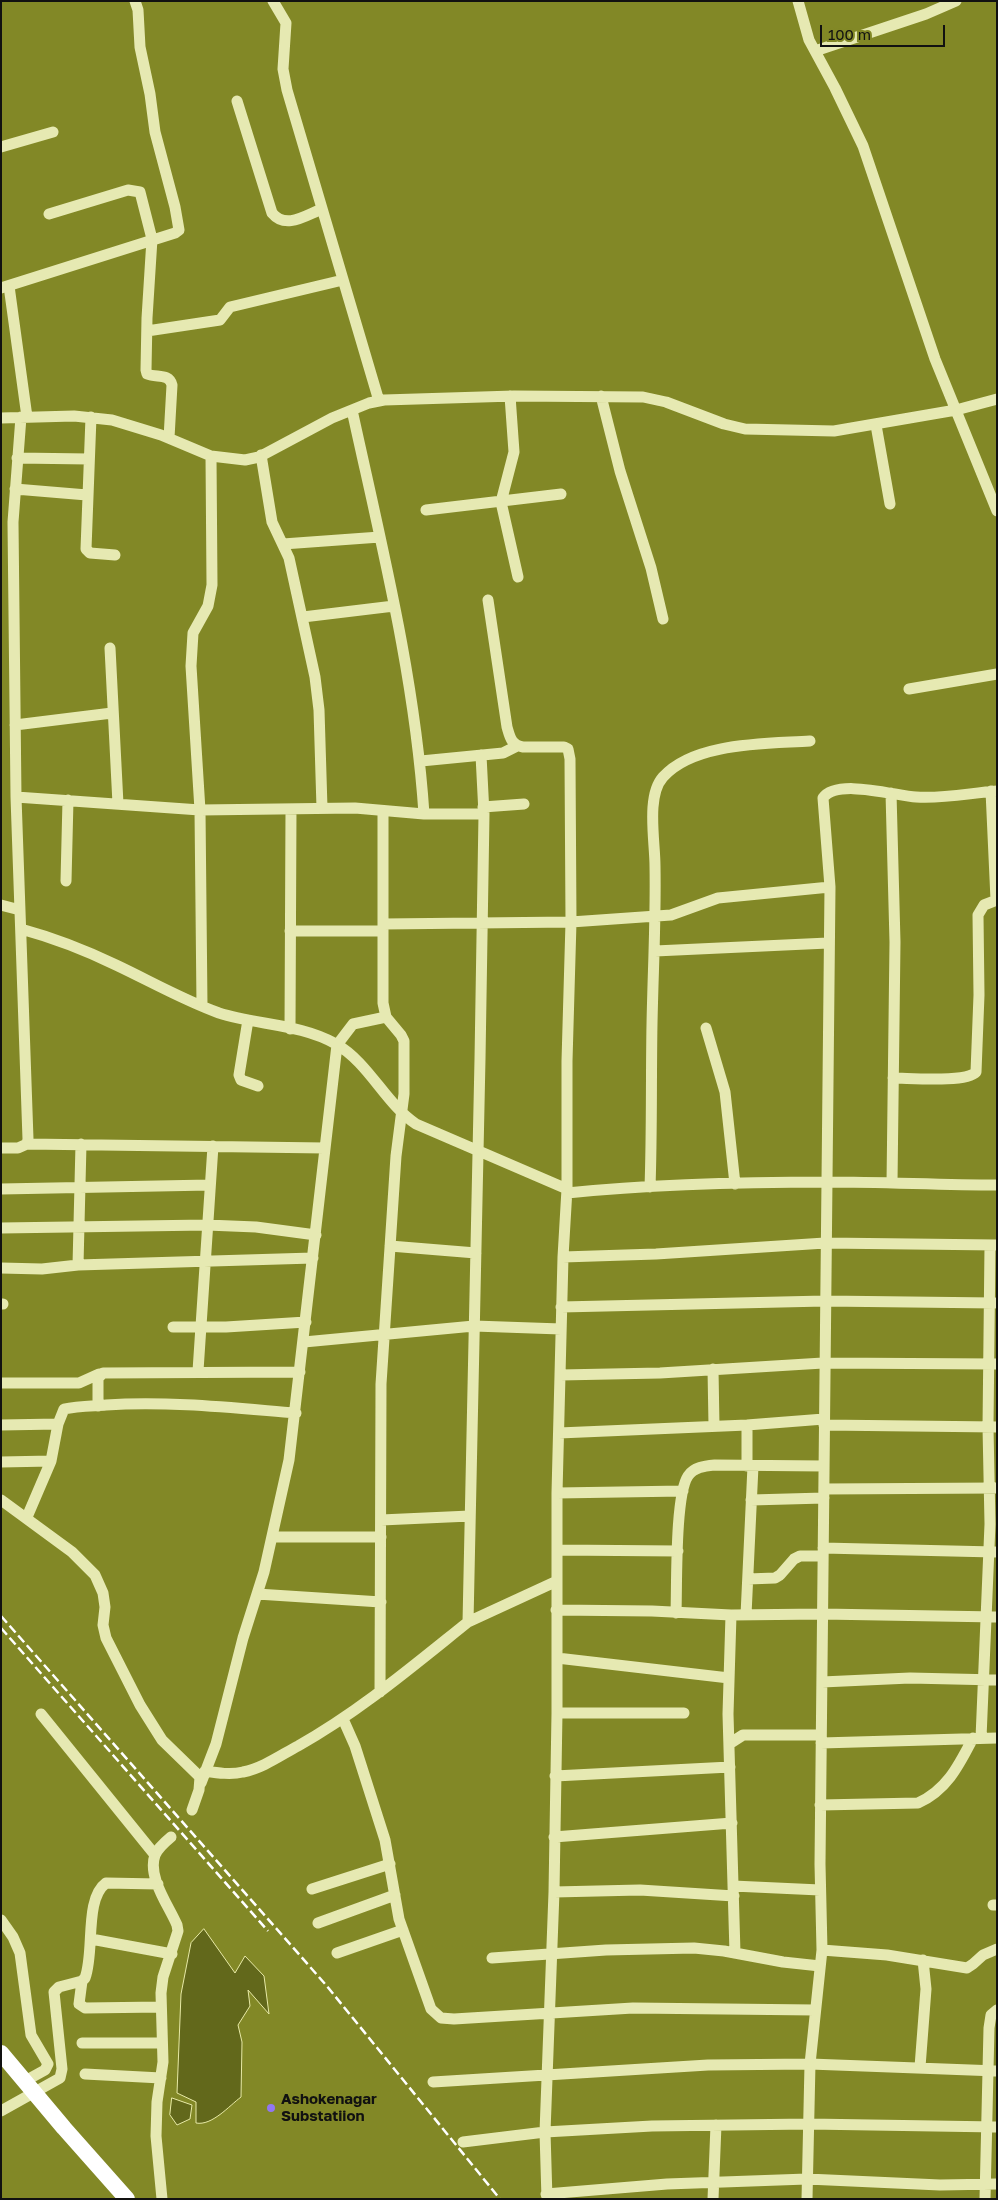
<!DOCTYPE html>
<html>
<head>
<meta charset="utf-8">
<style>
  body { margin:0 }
  #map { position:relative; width:998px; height:2200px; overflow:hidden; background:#828826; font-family:"Golos Text",sans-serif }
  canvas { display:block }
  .frame { position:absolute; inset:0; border:2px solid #111; pointer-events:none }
  .scale { position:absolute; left:820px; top:25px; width:125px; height:22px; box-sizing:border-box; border:2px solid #111; border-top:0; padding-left:6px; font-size:15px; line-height:18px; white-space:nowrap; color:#111; -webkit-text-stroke:4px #828826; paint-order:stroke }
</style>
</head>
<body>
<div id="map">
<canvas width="998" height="2200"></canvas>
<div class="frame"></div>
<div class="scale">100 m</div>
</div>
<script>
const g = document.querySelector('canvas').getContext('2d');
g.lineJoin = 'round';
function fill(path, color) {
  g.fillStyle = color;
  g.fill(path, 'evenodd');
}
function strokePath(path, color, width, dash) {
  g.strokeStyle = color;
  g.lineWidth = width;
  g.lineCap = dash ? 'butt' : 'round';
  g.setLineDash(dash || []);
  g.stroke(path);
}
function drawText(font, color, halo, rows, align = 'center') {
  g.font = font + ' "Golos Text",sans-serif';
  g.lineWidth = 4.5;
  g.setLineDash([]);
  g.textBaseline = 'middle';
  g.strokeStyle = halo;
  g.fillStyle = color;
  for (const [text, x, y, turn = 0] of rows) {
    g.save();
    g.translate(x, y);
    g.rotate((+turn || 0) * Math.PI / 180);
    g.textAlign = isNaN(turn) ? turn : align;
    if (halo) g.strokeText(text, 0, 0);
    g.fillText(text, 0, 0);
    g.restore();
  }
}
const water = new Path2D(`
  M204,1929L235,1973L245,1956L264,1976L269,2014L248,1990L250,2006L238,2025L242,2042L241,2097C229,2106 212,2126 196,2123V2102L177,2093L181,1994L191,1943Z
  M172,2098L192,2105L190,2119L177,2125L170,2115Z`);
fill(water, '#62681b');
strokePath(water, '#e7e9a7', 1);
strokePath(new Path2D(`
  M273,1L286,23L283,69L287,90L379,401
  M798,1L809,40L835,88L863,146L935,359L997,511
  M815,51L926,14L956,1
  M237,101L272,213C286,230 306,215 322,209
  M1,147L53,132
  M49,214L128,190L140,192L152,239L147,318L146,370L147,374C157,378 169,373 172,385L169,438
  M9,286L27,417
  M1,288L175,233L179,230L175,207L155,132L150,94L140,47L138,10L135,1
  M147,331L220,320L230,307L343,280
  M510,396L514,452L501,502L518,577
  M601,396L620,471L651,568L663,619
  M352,410C381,543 415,677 424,814
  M91,417L86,549L90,553L115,555
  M1,418L74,416L112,420L161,435L211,456L245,460L259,457L332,418L369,403L384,400L514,396L643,397L666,402L724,424L745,429L834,431L956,410L997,399
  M876,425L890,504
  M261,455L272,522L289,558L315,677L319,710L322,808
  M17,458L89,459
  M15,489L87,495
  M426,510L561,494
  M283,544L380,537
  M488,600L507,727C510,737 511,745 523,747H564L568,749L570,759L571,922L567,1061V1189L563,1257L557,1493V1713L554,1892L545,2132L547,2199
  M303,617L394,606
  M110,648L118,804
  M909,689L997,674
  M15,725L112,713
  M421,761L503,753L517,746
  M991,791L996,900
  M891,793L895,942L892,1183
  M16,797L200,810L355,808L424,814H484
  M483,807L524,804
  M66,881L68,800
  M1,905L20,910
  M383,924L571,922L671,915L718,898L830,887
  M21,929C54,938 85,950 116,965C150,981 183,1000 219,1013C257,1025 301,1024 336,1044C369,1063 385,1103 416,1124L567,1189
  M290,931H383
  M655,951L828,943
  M202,1006L200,810L191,666L193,633L208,606L212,585L211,456
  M248,1020L239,1075L241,1080L258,1086
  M706,1028L725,1092L735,1184
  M290,1029L291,809
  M893,1078C910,1078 966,1083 976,1072L979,995L978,915L984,905L997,900
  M27,1144L325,1148
  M1,1148H18L27,1144L28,1139L16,797L13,522L21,417
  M650,1187C652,1133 651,1078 652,1024C653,971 656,919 655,866C655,841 646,796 663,777C694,742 766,744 810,741
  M1,1189L210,1185
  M567,1193C654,1184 742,1182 829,1182C885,1182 941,1185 997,1185
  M1,1228L207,1225L256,1227L316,1235
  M390,1246L476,1253
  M563,1257L656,1254L825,1243L997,1245
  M78,1265L81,1144
  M1,1268L42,1269L78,1265L313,1258
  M1,1304H3
  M561,1307L825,1301L995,1303
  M173,1327H226L306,1322
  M304,1342L474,1326L561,1329
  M713,1369L714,1426
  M198,1371L213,1146
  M560,1375L660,1373L823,1363L997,1364
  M1,1383H79L99,1374
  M98,1406V1378L103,1373L300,1372
  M1,1425L58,1424
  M747,1425V1466
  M824,1425L997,1427
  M559,1433L747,1425L824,1419
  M1,1462L51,1461
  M824,1489L997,1488
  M557,1493L683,1491
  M1,1500L72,1552L95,1575L103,1593L105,1607L103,1625L106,1638L140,1705L162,1740L200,1777L199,1790L192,1810
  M751,1500L824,1498
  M27,1517L51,1461L58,1424L64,1409C77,1406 93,1406 106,1405C170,1401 233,1408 296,1413
  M381,1520L470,1516
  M274,1537H381
  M823,1548L995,1552
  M557,1550L678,1551
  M748,1579L775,1578L780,1575L794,1559L800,1556H823
  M257,1594L381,1602
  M556,1610L652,1611L731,1615L822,1614L997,1617
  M676,1613C677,1585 675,1495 688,1476C694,1467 705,1466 715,1465L824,1466
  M731,1615L728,1714L735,1953
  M746,1615L753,1466
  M468,1622L557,1581
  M557,1658L729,1678
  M822,1682L910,1678L997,1680
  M380,1692L381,1384L396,1156L404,1094V1041L401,1035L386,1017L383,1003V811
  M557,1713H684
  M41,1714L155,1855
  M343,1719L355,1746L385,1840L399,1919L431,2009L441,2018L454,2019L633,2008L815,2010
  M981,1738L990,1524L988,1427L990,1245
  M821,1743L997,1738
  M729,1744L743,1735H821
  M205,1771C218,1773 231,1775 243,1772C263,1768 281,1755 298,1746C360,1711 413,1666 468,1622L480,1059L484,814L481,755
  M555,1776L730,1767
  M201,1783L216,1744L243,1638L264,1572L289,1460L337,1045L353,1024L386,1017
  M820,1805L918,1803C947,1790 959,1765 973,1738
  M554,1837L732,1823
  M733,1886L820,1890
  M312,1889L390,1864
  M554,1892L640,1890L734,1896
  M993,1905H997
  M1,1920L13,1937L20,1953L31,2035L48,2064L45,2070L25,2081
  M318,1923L395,1895
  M91,1939L172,1954
  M822,1950L887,1955L967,1968L973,1964L983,1955L997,1949
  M337,1953L403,1930
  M492,1958L606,1950L694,1948L724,1951L783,1962L820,1966
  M82,1981L79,2004L85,2008L161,2007
  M82,2043H162
  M920,2067L926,1989L923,1960
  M85,2074L161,2078
  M433,2082L708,2065L810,2064L997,2071
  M1,2111L60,2078L62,2069L54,1992L59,1987L82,1981L85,1978C95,1952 84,1899 106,1883L158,1884
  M463,2142L545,2132L652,2126L809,2124L997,2127
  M546,2194L667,2184L807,2179L940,2185L997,2184
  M162,2199L156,2136L157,2102L163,2062L161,1993L163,1977L178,1931L177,1925C169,1906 147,1877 155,1855C158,1848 165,1842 171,1837
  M713,2199L716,2125
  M807,2199L810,2064L822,1950L820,1864L830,887L823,798C837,778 896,796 916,797C943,799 970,793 997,791
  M985,2199L989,2028L991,2015L997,2010`), '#e6e9b2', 11);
strokePath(new Path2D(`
  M1,2053L64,2128L127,2199`), '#fff', 16);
strokePath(new Path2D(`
  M1,1616L326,1985L500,2199
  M1,1628L268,1931`), '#fff', 2.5, [9, 4]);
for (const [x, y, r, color] of [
  [271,2108,5,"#9177f2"]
]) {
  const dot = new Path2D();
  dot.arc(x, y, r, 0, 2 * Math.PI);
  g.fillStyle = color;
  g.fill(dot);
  strokePath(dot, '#828826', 2);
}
drawText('bold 15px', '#111', '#828826', [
  ["Ashokenagar",281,2099],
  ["Substatiion",281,2116]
], 'left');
</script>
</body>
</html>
